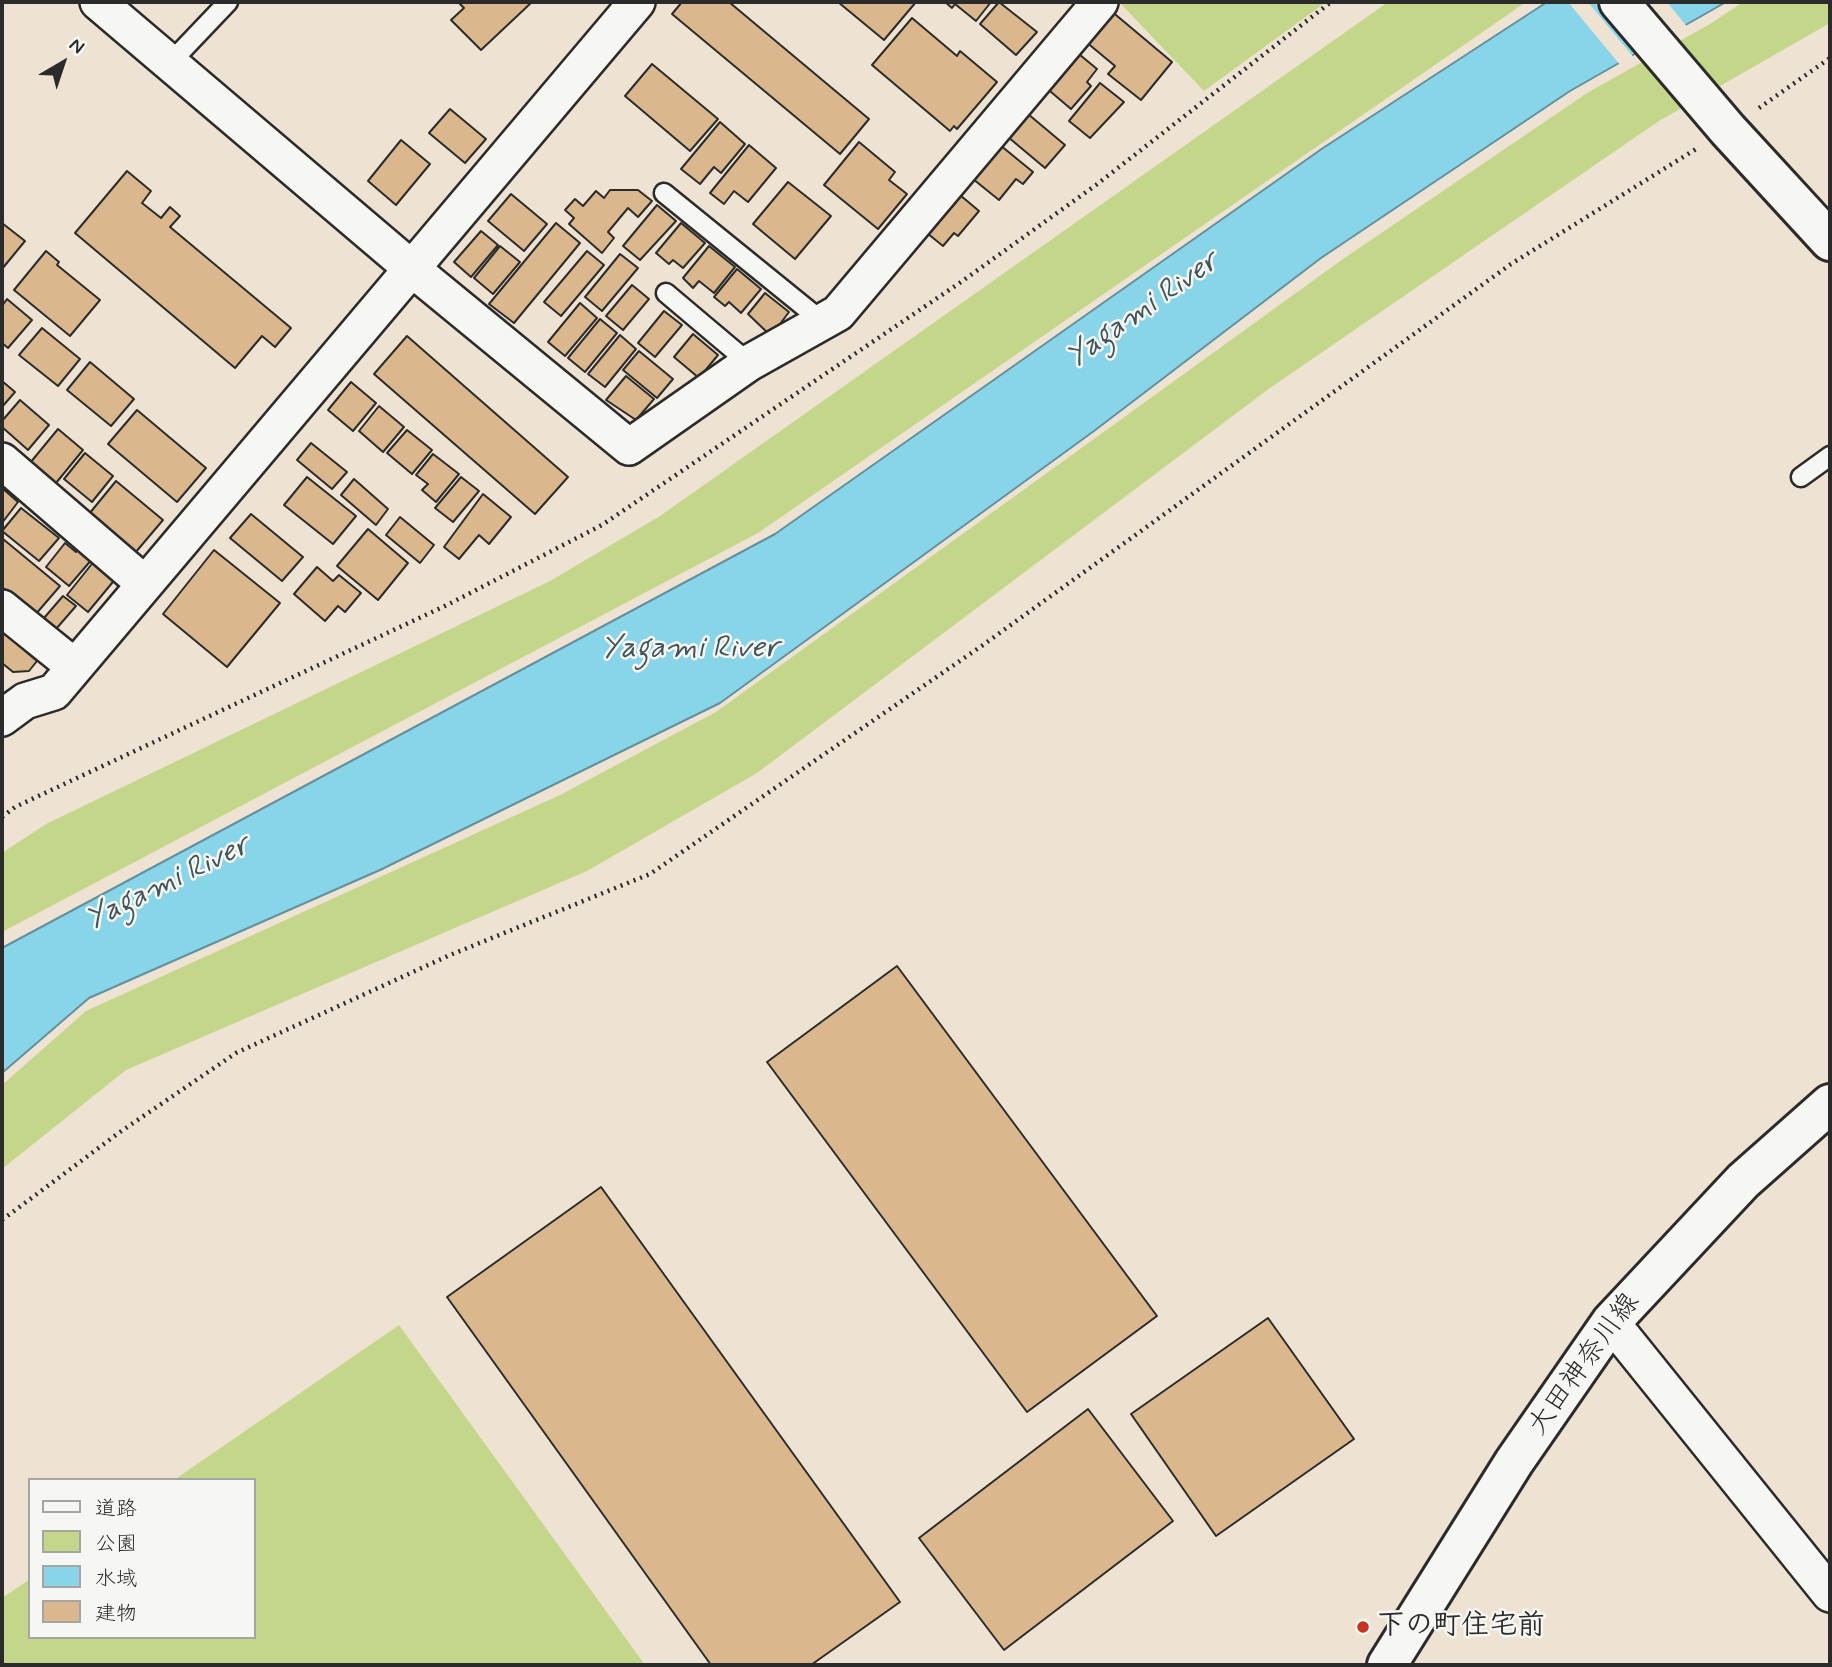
<!DOCTYPE html>
<html>
<head>
<meta charset="utf-8">
<style>
  body { margin:0 }
  #map { position:relative; width:1832px; height:1667px; overflow:hidden; background:#eee3d3; font-family:Mynerve,"Klee One",sans-serif }
  canvas { display:block }
  .frame { position:absolute; inset:0; border:4px solid #2b2b2b; pointer-events:none }
  .legend { position:absolute; left:28px; top:1478px; width:228px; height:161px; box-sizing:border-box; background:#f6f6f2; border:2px solid #a5a5a2; margin:0; padding:9px 12px; list-style:none; font-size:21px; color:#2b2b2b }
  .legend li { display:flex; align-items:center; gap:14px; height:35px }
  .legend b { width:35px; border:2px solid #a5a5a2 }
  .north { position:absolute; left:28px; top:28px; width:70px; height:70px; -webkit-text-stroke:5px #f6f6f2; paint-order:stroke; rotate:39deg; font-size:19px; font-weight:700; line-height:28px; text-align:center; color:#2b2b2b }
  .north::after { content:''; display:block; margin:auto; width:24px; height:32px; background:#2b2b2b; clip-path:polygon(50% 0,100% 100%,50% 72%,0 100%) }
</style>
</head>
<body>
<div id="map">
<canvas width="1832" height="1667"></canvas>
<div class="frame"></div>
<ul class="legend">
<li><b style="height:9px;background:#f6f6f2"></b>道路</li>
<li><b style="height:19px;background:#c4d68a"></b>公園</li>
<li><b style="height:19px;background:#88d4e8"></b>水域</li>
<li><b style="height:19px;background:#dab78c"></b>建物</li>
</ul>
<div class="north">N</div>
</div>
<script>
const g = document.querySelector('canvas').getContext('2d');
g.lineJoin = 'round';
function fill(path, color) {
  g.fillStyle = color;
  g.fill(path, 'evenodd');
}
function strokePath(path, color, width, dash) {
  g.strokeStyle = color;
  g.lineWidth = width;
  g.lineCap = dash ? 'butt' : 'round';
  g.setLineDash(dash || []);
  g.stroke(path);
}
function drawText(font, color, halo, rows, align = 'center') {
  g.font = font + ' Mynerve,"Klee One",sans-serif';
  g.lineWidth = 5;
  g.setLineDash([]);
  g.textBaseline = 'middle';
  g.strokeStyle = halo;
  g.fillStyle = color;
  for (const [text, x, y, turn = 0] of rows) {
    g.save();
    g.translate(x, y);
    g.rotate((+turn || 0) * Math.PI / 180);
    g.textAlign = isNaN(turn) ? turn : align;
    if (halo) g.strokeText(text, 0, 0);
    g.fillText(text, 0, 0);
    g.restore();
  }
}
fill(new Path2D(`
  M1119,2H1326L1204,91Z
  M1388,2H1526L758,533L2,932V853L46,824L550,581L660,516Z
  M1743,2H1830V23L1659,121L1270,388L757,773L587,871L126,1070L2,1169V1085L86,1011L560,795L716,712L1343,259L1587,93L1710,24Z
  M399,1325L645,1665H2V1598L30,1579V1637H254V1480H174Z`), '#c4d68a');
const water = new Path2D(`
  M1547,2H1726L1570,91L1321,258L1094,431L720,703L380,870L89,998L2,1073V948L775,534L1323,148Z`);
fill(water, '#88d4e8');
strokePath(water, '#63909c', 2);
fill(new Path2D(`
  M1568,2H1588L1635,59L1621,66Z
  M1594,2H1667L1689,29L1639,57Z`), '#eee3d3');
const building = new Path2D(`
  M458,2H532L481,50L451,20L464,8Z
  M682,2H729L869,119L840,154L672,14Z
  M838,2H916L884,40Z
  M945,2H991L976,21L955,4L952,8Z
  M999,2L1037,32L1016,55L980,24Z
  M1110,10L1172,62L1141,100L1108,74L1115,66L1085,41Z
  M912,18L957,56L960,51L997,82L957,129L954,126L950,131L872,65Z
  M1074,50L1097,69L1087,82L1091,86L1071,109L1044,86Z
  M652,64L718,119L690,151L625,96Z
  M1100,83L1124,102L1090,138L1069,121Z
  M450,109L486,139L465,163L429,133Z
  M1028,114L1065,145L1045,168L1008,137Z
  M720,122L745,144L721,173L714,167L700,184L681,169Z
  M401,140L430,164L396,205L368,181Z
  M859,142L895,172L889,180L907,194L878,229L824,185Z
  M749,145L776,168L748,202L734,191L724,204L710,193Z
  M1000,145L1033,172L1023,184L1016,179L999,200L973,179Z
  M127,171L151,191L142,203L161,218L170,207L180,216L170,227L291,328L275,347L262,336L235,368L75,233Z
  M788,182L831,216L795,259L753,224Z
  M610,190H638L652,201L638,217L628,208L608,232L614,238L602,253L569,224L574,218L565,210L575,199L583,206L596,191L604,198Z
  M954,190L979,211L958,236L954,233L943,246L922,229Z
  M511,194L547,224L524,251L488,221Z
  M657,205L676,221L640,260L623,246Z
  M2,223L25,241L2,269Z
  M556,223L580,243L514,323L489,304Z
  M681,223L705,243L683,268L673,260L669,264L656,253Z
  M481,231L498,245L471,277L454,262Z
  M500,246L520,262L493,294L474,278Z
  M709,246L735,267L714,293L699,281L693,288L683,278Z
  M46,251L59,262L57,265L100,300L70,336L14,290Z
  M587,251L604,265L561,316L544,302Z
  M620,254L638,268L602,311L585,297Z
  M737,269L761,289L741,313L729,302L725,306L714,297Z
  M632,285L649,299L623,330L606,316Z
  M765,293L789,312L771,336L748,314Z
  M7,299L32,320L8,348L2,343V306Z
  M580,303L597,318L565,356L548,342Z
  M664,311L682,325L655,357L638,343Z
  M600,319L617,333L585,372L568,358Z
  M42,328L80,359L58,386L19,355Z
  M693,334L718,355L699,378L674,357Z
  M620,335L636,349L605,387L588,374Z
  M407,336L568,477L535,514L374,374Z
  M639,351L673,379L657,398L623,370Z
  M90,362L134,399L111,426L67,390Z
  M626,376L654,399L636,420L606,400Z
  M2,381L15,392L2,407Z
  M351,382L376,403L353,431L328,410Z
  M20,400L49,425L28,450L2,427V421Z
  M379,406L404,427L383,452L359,431Z
  M137,410L206,468L177,502L108,444Z
  M58,429L83,450L56,483L30,463Z
  M407,430L432,450L412,474L387,453Z
  M311,443L347,472L332,489L297,460Z
  M85,453L113,476L92,502L64,479Z
  M433,454L459,474L436,502L422,490L428,484L416,475Z
  M307,477L356,516L333,544L284,505Z
  M461,477L479,491L453,522L435,508Z
  M354,479L388,509L376,525L341,495Z
  M116,481L163,520L135,553L89,514Z
  M2,488L18,502L2,523Z
  M483,494L511,517L489,544L479,535L459,559L444,547Z
  M21,508L59,538L39,561L2,531Z
  M251,514L303,557L282,581L230,538Z
  M400,517L434,545L420,563L386,535Z
  M368,529L408,563L378,600L337,566Z
  M3,539L60,586L35,615L2,587Z
  M65,543L76,552L79,547L93,558L69,586L46,567Z
  M214,550L280,603L227,667L163,614Z
  M95,560L117,577L88,612L67,595Z
  M317,567L333,581L339,575L361,593L345,612L338,606L325,621L294,594Z
  M63,596L76,606L56,629L44,618Z
  M2,631L37,661L29,671L13,672L2,663Z
  M897,966L1157,1316L1027,1412L767,1062Z
  M601,1187L900,1602L811,1665H711L447,1297Z
  M1268,1318L1354,1439L1216,1536L1131,1414Z
  M1088,1409L1173,1521L1004,1650L919,1538Z`);
fill(building, '#dab78c');
strokePath(building, '#2b2b2b', 2);
const service = new Path2D(`
  M170,63L228,2
  M664,193L823,322
  M666,293L749,363
  M1801,477L1830,456`);
const minor = new Path2D(`
  M98,2L411,268L629,447L749,363L838,313L1100,2
  M2,461L145,584
  M2,608L75,667
  M2,718L25,701L54,692L637,2
  M1611,1322L1830,1594`);
const tertiary = new Path2D(`
  M1619,2L1728,130L1830,241`);
const secondary = new Path2D(`
  M1387,1665L1514,1462L1611,1322L1743,1181L1830,1104`);
strokePath(service, '#2b2b2b', 23);
strokePath(minor, '#2b2b2b', 40);
strokePath(tertiary, '#2b2b2b', 44);
strokePath(secondary, '#2b2b2b', 44);
strokePath(new Path2D(`
  M1759,108L1830,58
  M2,817L15,807L447,605L602,525L961,282L1096,185L1331,2
  M2,1220L120,1132L236,1053L450,955L650,874L983,645L1511,264L1696,149`), '#2b2b2b', 4.5, [2, 5]);
strokePath(service, '#f6f6f2', 18);
strokePath(minor, '#f6f6f2', 35);
strokePath(tertiary, '#f6f6f2', 38);
strokePath(secondary, '#f6f6f2', 38);
for (const [x, y, r, color] of [
  [1363,1627,7,"#c8321e"]
]) {
  const dot = new Path2D();
  dot.arc(x, y, r, 0, 2 * Math.PI);
  g.fillStyle = color;
  g.fill(dot);
  strokePath(dot, '#f6f6f2', 2.5);
}
drawText('28px', '#2b2b2b', '#f6f6f2', [
  ["大田神奈川線",1585,1365,-54]
]);
drawText('bold 28px', '#2b2b2b', '#f6f6f2', [
  ["下の町住宅前",1377,1627]
], 'left');
drawText('italic 30px', '#42555a', '#f6f6f2', [
  ["Yagami River",1143,311,-35],
  ["Yagami River",690,650],
  ["Yagami River",168,884,-26]
]);
</script>
</body>
</html>
